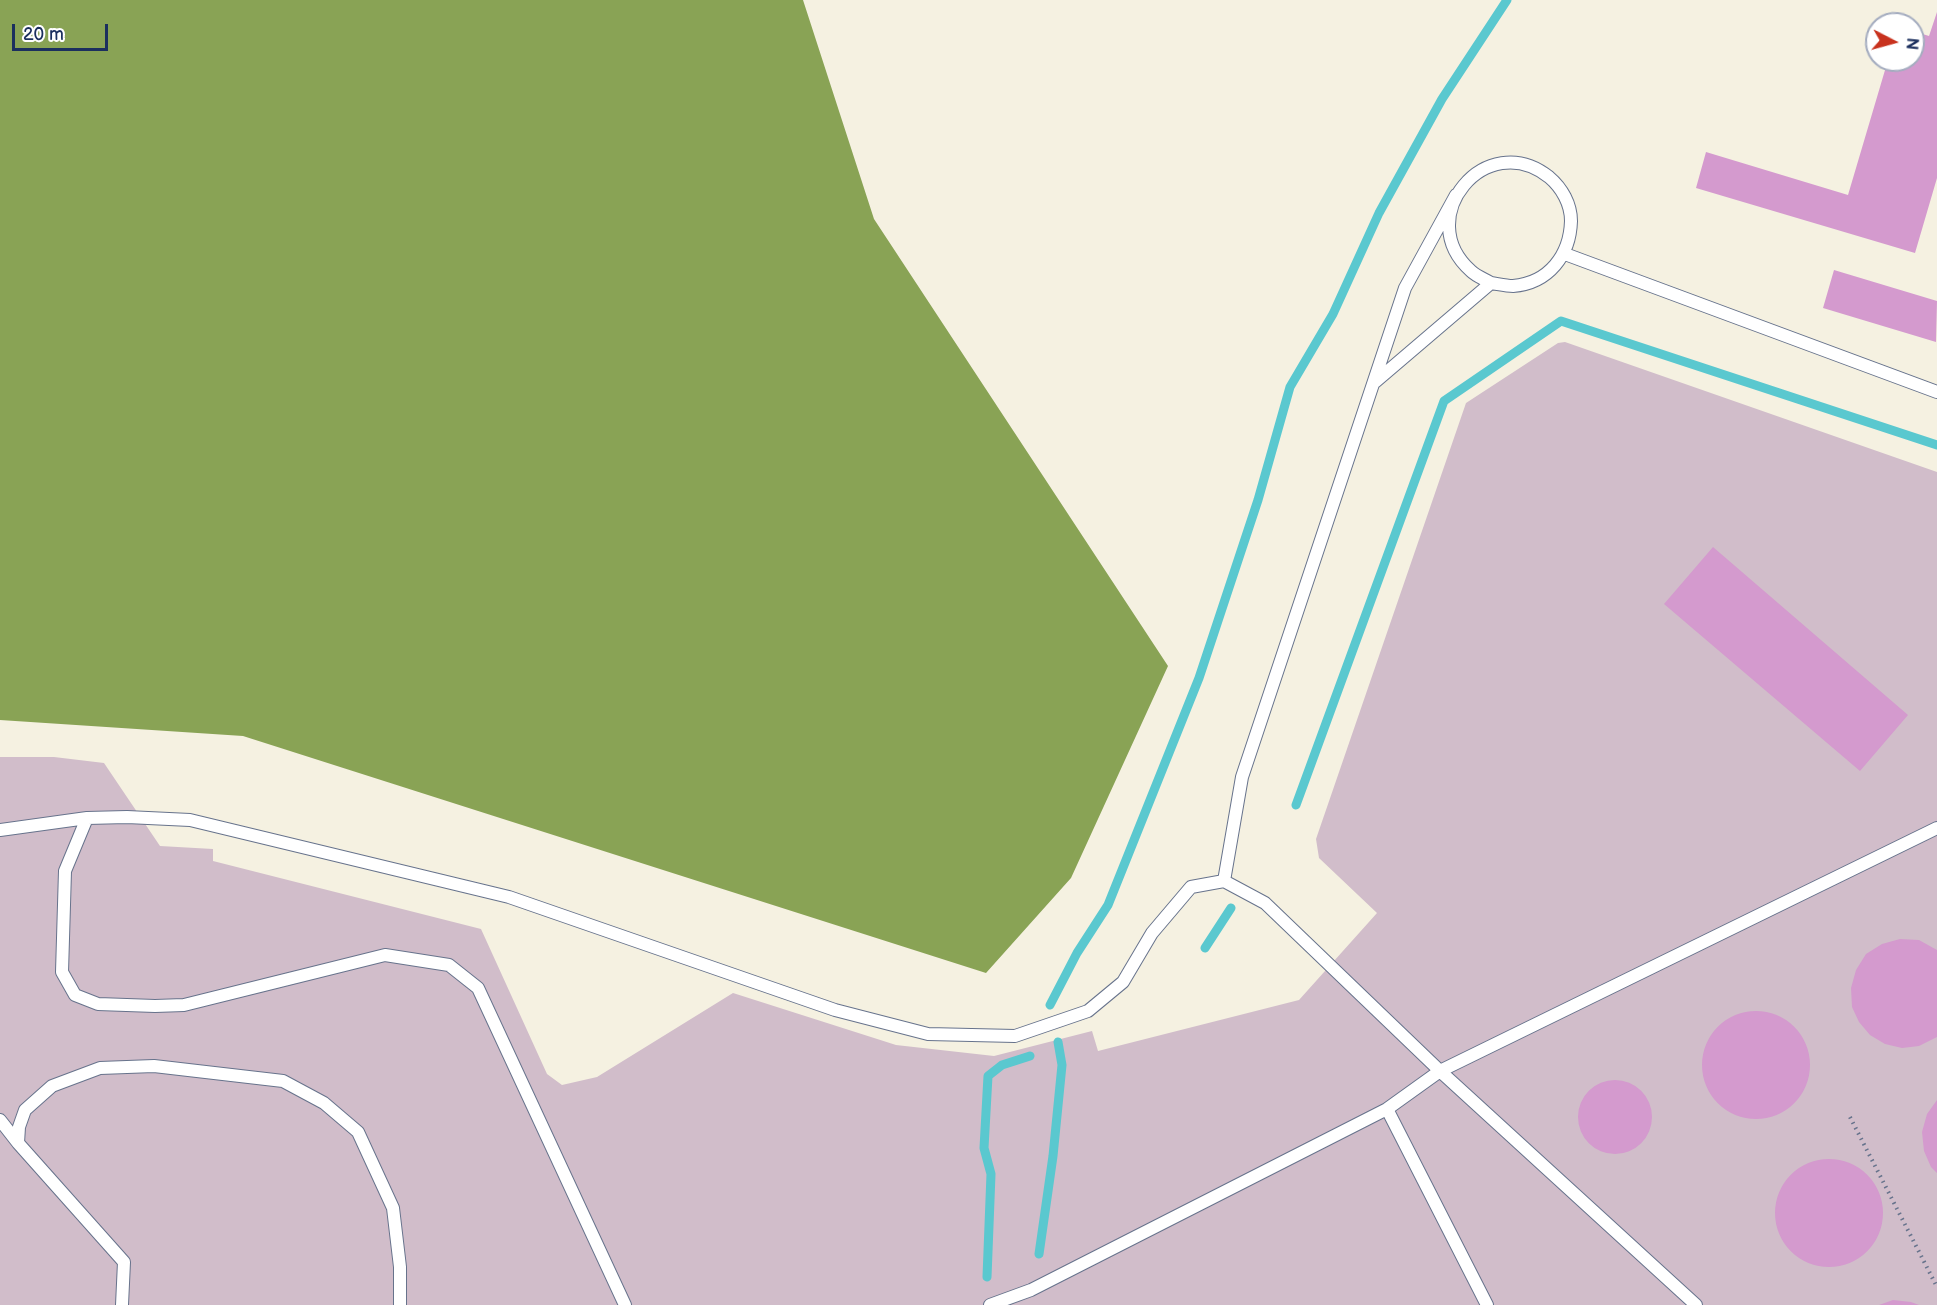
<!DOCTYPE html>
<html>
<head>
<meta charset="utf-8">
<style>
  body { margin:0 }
  #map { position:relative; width:1937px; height:1305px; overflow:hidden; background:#f5f1e1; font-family:"Balsamiq Sans",sans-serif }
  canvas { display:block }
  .north { position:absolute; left:1865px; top:12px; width:60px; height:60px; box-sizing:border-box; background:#fff; border:2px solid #a4acbf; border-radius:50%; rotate:96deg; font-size:16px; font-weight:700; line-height:24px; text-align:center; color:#1b2f5e }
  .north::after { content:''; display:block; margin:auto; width:21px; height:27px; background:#c8321e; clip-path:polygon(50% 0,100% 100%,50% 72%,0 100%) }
  .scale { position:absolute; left:12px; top:24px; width:96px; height:27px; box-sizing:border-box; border:3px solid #1b2f5e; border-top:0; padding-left:8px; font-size:18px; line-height:21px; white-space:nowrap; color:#1b2f5e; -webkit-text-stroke:4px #fff; paint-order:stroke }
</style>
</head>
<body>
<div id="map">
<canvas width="1937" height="1305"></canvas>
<div class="north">N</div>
<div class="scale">20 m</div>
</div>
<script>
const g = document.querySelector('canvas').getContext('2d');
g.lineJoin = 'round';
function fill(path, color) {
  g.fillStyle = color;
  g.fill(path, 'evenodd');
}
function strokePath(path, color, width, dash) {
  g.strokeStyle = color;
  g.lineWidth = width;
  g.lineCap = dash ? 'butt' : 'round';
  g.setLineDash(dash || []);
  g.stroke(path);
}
fill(new Path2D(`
  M1565,342L1937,472V1305H0V757H54L104,763L160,846L213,849V861L481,929L547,1074L562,1085L597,1077L733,993L896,1045L994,1056L1092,1031L1098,1051L1299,1000L1377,913L1319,858L1316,839L1466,403L1558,343Z`), '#d1bdca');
fill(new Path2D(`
  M0,0H803L874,219L1168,666L1071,878L986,973L243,736L0,720Z`), '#89a355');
strokePath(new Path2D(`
  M1296,805L1444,401L1561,321L1937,445
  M1205,948L1231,908
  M1050,1005L1077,953L1108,905L1199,678L1258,500L1290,387L1333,314L1379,213L1442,99L1507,0
  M1039,1254L1053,1156L1062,1065L1058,1042
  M987,1277L991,1174L984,1148L988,1076L1002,1065L1030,1056`), '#5ac8cf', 9);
fill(new Path2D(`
  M1937,12V178L1915,253L1696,188L1706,152L1848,195L1888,60H1913V31L1929,36Z
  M1834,270L1937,301L1936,342L1823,308Z
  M1713,547L1908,715L1860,771L1664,604Z
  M1900,939L1919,940L1937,950V1037L1919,1046L1902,1048L1885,1044L1870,1035L1859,1022L1852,1007L1851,988L1856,970L1866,954L1882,944Z
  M1702 1065a54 54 0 1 1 108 0a54 54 0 1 1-108 0Z
  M1578 1117a37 37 0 1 1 74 0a37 37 0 1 1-74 0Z
  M1937,1100V1173L1931,1167L1924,1151L1922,1132L1927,1114Z
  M1775 1213a54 54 0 1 1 108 0a54 54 0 1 1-108 0Z
  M1893,1300L1911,1302L1919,1305H1879Z`), '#d49ace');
const service = new Path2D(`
  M1565,254L1937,392
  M1375,382L1491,283C1498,284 1506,286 1513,286C1549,283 1570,255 1571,221C1571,204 1562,188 1549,177C1486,127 1411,218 1471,271C1476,276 1484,279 1491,283
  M0,830L87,818
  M1224,881L1242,777L1405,288L1456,195
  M1387,1109L1440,1071L1937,828
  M0,1120L18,1143L124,1262L122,1305
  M18,1143L19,1127L25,1110L52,1086L100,1068L154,1066L283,1081L324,1103L358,1132L393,1208L400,1267V1305
  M625,1305L478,988L449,965L385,955L184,1005L155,1006L98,1004L75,995L62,972L65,871L87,818L127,817L190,820L509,897L835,1010L928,1034L1015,1036L1088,1011L1123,982L1152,933L1191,887L1224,881L1265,903L1440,1071L1696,1305
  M990,1305L1031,1290L1387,1109L1487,1305`);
strokePath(service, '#67738c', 14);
strokePath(new Path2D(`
  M1850,1117L1937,1287`), '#67738c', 4, [1.5, 4.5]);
strokePath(service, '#fff', 12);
</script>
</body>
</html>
